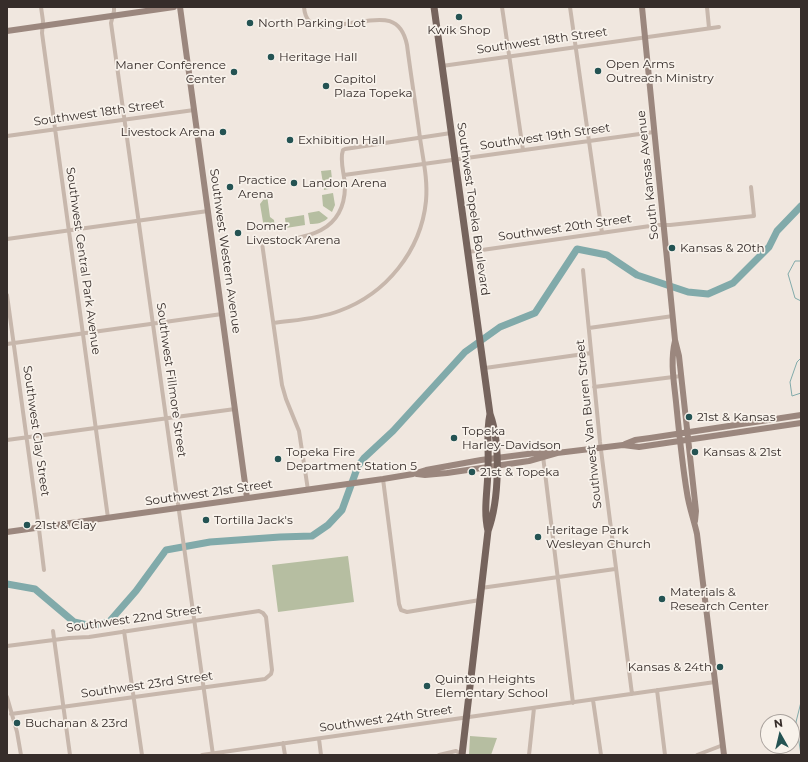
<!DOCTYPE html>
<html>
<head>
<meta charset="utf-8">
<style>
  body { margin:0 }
  #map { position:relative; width:808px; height:762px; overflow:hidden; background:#f0e7df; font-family:Montserrat,sans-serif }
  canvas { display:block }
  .frame { position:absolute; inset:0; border:8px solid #362d2a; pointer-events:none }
  .north { position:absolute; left:760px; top:714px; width:40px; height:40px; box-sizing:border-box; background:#f8f2eb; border:1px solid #aaa39e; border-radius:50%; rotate:352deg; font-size:11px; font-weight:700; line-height:16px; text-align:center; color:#362d2a }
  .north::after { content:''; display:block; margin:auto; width:14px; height:18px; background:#245353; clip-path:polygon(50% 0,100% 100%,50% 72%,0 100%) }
</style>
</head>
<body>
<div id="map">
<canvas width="808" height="762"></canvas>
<div class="frame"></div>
<div class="north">N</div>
</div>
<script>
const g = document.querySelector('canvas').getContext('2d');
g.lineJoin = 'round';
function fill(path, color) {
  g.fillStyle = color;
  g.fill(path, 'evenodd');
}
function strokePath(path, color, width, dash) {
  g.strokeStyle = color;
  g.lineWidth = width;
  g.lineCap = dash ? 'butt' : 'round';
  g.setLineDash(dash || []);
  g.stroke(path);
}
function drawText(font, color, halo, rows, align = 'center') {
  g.font = font + ' Montserrat,sans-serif';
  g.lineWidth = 3.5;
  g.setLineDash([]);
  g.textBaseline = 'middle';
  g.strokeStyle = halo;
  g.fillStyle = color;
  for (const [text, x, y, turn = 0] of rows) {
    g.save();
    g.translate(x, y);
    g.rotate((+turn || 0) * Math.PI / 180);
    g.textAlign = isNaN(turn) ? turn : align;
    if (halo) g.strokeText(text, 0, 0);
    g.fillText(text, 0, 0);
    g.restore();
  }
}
fill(new Path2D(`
  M331,170L333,188L324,190L321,171Z
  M333,193L335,205L332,212L323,206L322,195Z
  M267,195L270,217L274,220L275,229L267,227L263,222L260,204Z
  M319,211L328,218C323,223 317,224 310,224L308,213Z
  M304,215L305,225L286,228L285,218Z
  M348,556L354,602L278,612L272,565Z
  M470,736L497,738L491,755H469Z`), '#b6bea1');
strokePath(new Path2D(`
  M801,261H795L788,274L795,298L801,301
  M801,358L797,362L790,382L792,396L801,393
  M801,755L796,722L801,702`), '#81aaaa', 1);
strokePath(new Path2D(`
  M7,584L35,589L74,622L92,626L109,622L136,591L166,550L210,542L280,537L312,536L328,525L342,510L358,466L364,458L393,431L465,352L500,327L535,313L577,249L607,255L637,275L688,292L708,294L733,283L769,247L777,231L801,206`), '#81aaaa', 7);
strokePath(new Path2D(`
  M41,7L43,21L42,33L108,518
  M114,7V11L111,23L213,755
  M502,7L523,150
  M570,7L602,233
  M707,7L709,28
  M442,66L719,27
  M7,136L194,110
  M344,175L654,132
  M7,239L208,211
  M468,252L657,225H670L754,216L751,187
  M583,270L600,442L632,694
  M7,295L38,521L44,570
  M274,323C295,320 318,319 339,311C386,294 421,251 426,201C428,180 423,159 420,138C416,107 411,76 407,45C401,16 383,18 358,22C347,24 335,25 324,27C311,26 305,20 304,7
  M589,328L673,316
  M7,344L222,314
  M485,368L591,353
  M594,387L681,376
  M7,440L235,409
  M543,456L573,703
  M383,479L399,604L401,610L407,612L480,600
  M308,490L299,431L286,399L282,385L262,243C300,238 344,237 345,187C345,175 339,161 343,150L345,149L451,133
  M481,588L615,569
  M53,631L70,755
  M124,631L142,755
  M7,646L69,638L89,637L259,611L263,613L266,617L272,670L271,674L265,679L11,714
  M657,690L665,755
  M7,697L17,732L21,755
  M593,700L601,755
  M319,739L321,755
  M283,743L285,755
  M202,755L715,682
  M439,755L456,751L463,755
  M529,755L534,708
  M697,755L723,745`), '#c7b7ac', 4);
strokePath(new Path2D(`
  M180,7L247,498
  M642,7L675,340L679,356L696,511L695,521
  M7,31L174,7
  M675,341C670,361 674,382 676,402C679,432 682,463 687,493C689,507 694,520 697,534L724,755
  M625,444L635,440L650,438L801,415
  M417,474L425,475L447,473L529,461L557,453L623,445L639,447L801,423
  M7,532L383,479L413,474L426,470L481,460L543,452L557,453`), '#9b877e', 6);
strokePath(new Path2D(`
  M434,7L490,414C501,444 499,501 488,531L462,755
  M488,531C483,510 488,488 488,468C489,449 486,432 490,414`), '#76645d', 7);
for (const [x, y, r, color] of [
  [459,17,4,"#245353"],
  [250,23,4,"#245353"],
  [271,57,4,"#245353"],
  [598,71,4,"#245353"],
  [234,72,4,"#245353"],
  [326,86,4,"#245353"],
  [223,132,4,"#245353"],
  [290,140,4,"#245353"],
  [294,183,4,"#245353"],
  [230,187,4,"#245353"],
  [238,233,4,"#245353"],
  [672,248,4,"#245353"],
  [689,417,4,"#245353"],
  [454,438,4,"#245353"],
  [695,452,4,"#245353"],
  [278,459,4,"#245353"],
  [472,472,4,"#245353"],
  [206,520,4,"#245353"],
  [27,525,4,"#245353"],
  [538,537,4,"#245353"],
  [662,599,4,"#245353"],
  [720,667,4,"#245353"],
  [427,686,4,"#245353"],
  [17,723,4,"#245353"]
]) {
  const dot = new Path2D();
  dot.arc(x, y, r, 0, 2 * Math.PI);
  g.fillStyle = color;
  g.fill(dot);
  strokePath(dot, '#f8f2eb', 1.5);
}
drawText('12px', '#362d2a', '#f8f2eb', [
  ["North Parking Lot",258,23],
  ["Kwik Shop",459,30,"center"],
  ["Heritage Hall",279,57],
  ["Open Arms",606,64],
  ["Outreach Ministry",606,78],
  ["Maner Conference",226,65,"right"],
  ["Center",226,79,"right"],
  ["Capitol",334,79],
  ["Plaza Topeka",334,93],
  ["Livestock Arena",215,132,"right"],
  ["Exhibition Hall",298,140],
  ["Practice",238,180],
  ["Arena",238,194],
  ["Landon Arena",302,183],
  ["Domer",246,226],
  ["Livestock Arena",246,240],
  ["Kansas & 20th",680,248],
  ["21st & Kansas",697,417],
  ["Topeka",462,431],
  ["Harley-Davidson",462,445],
  ["Topeka Fire",286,452],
  ["Department Station 5",286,466],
  ["Kansas & 21st",703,452],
  ["21st & Topeka",480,472],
  ["Tortilla Jack's",214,520],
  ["21st & Clay",35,525],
  ["Heritage Park",546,530],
  ["Wesleyan Church",546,544],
  ["Materials &",670,592],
  ["Research Center",670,606],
  ["Kansas & 24th",712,667,"right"],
  ["Quinton Heights",435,679],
  ["Elementary School",435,693],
  ["Buchanan & 23rd",25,723]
], 'left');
drawText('12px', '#362d2a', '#f8f2eb', [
  ["Southwest 18th Street",542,41,-8],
  ["Southwest 18th Street",99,113,-8],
  ["Southwest 19th Street",545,137,-8],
  ["South Kansas Avenue",648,175,-96],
  ["Southwest Topeka Boulevard",473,209,82],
  ["Southwest 20th Street",565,228,-8],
  ["Southwest Western Avenue",225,251,82],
  ["Southwest Central Park Avenue",83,261,82],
  ["Southwest Fillmore Street",171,380,82],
  ["Southwest Van Buren Street",589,424,-96],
  ["Southwest Clay Street",36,431,82],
  ["Southwest 21st Street",209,493,-8],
  ["Southwest 22nd Street",134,619,-8],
  ["Southwest 23rd Street",147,685,-8],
  ["Southwest 24th Street",386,719,-8]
]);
</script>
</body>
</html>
